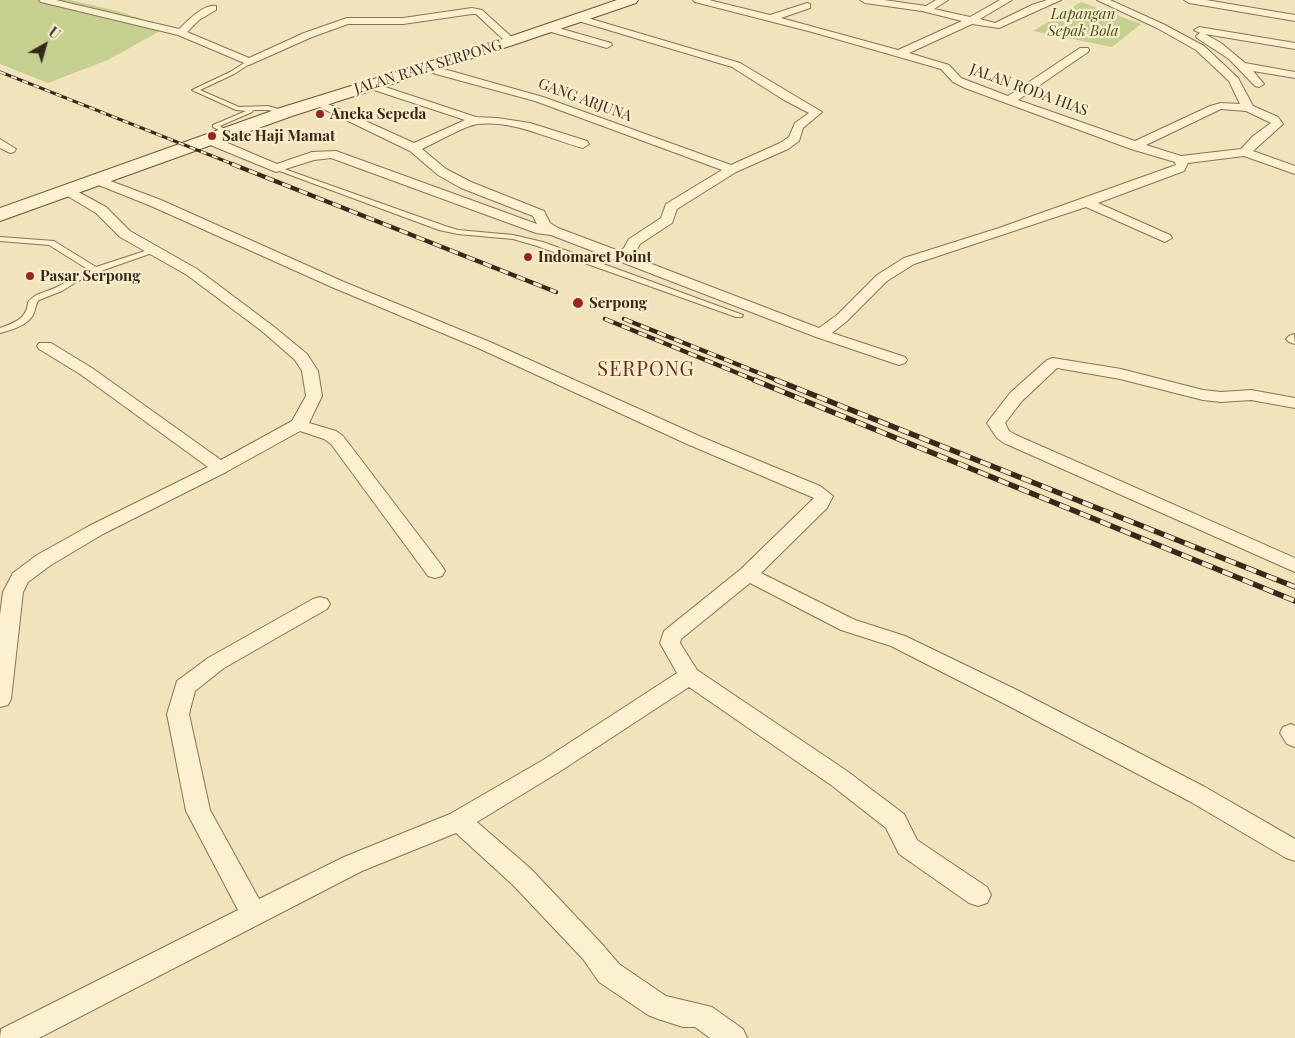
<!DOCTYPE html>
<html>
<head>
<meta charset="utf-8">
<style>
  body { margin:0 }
  #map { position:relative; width:1295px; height:1038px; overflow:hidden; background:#f1e3bc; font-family:"Playfair Display",serif }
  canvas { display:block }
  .north { position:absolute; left:20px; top:20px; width:50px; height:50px; -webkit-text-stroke:4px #f8edcc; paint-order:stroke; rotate:38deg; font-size:14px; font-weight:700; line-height:20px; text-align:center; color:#37291a }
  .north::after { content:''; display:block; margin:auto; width:18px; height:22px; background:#37291a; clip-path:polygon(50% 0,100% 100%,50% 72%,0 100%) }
</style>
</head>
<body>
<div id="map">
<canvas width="1295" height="1038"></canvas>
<div class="north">U</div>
</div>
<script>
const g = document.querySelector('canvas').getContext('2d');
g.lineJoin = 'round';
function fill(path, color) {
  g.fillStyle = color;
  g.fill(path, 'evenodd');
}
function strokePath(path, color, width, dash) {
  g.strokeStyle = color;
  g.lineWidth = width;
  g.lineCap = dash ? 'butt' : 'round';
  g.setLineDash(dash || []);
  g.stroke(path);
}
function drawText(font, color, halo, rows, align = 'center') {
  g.font = font + ' "Playfair Display",serif';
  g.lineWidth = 4.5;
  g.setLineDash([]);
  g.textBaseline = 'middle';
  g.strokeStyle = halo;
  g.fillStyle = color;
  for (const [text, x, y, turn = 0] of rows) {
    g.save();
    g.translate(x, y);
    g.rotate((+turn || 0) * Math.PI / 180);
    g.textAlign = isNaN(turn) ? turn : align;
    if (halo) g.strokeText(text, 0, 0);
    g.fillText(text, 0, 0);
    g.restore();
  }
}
fill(new Path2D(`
  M0,0H69L117,11L167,27L108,60L48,83L0,64Z
  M1081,2L1141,24L1112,47L1033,31Z`), '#c5cf8f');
const lane = new Path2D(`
  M249,60L251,61V63L234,74L200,90L239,107L268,106L289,112L286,114L268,110H253L252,112L220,126L229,132L224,133L213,127V125L246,111L236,110L192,90L230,72Z
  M276,166L445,226L458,230L513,235L543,242L743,315L742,317H736L537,246L513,239L458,234L439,230L274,169L273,168Z
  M0,237L54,241L96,267L151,249H154L158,251L98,272L78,281L62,291L39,300C35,304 36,310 33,315C27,326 11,330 0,333V328C14,323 27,319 28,302C35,293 47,292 57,287C68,281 78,275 89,270L49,245L0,241Z`);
const street = new Path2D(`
  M39,0H56L179,29C188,21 203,4 216,6V10L199,20L187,32L249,58L304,33L347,18H403L472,8L482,10L516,41L511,44L507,43L476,14H472L403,24H348L312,37L249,65L178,35L41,2Z
  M693,0H709L770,15L807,3L810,4V8L781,18L898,50L962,21L922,11L865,3L860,0H884L926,6L936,0H948L934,9L970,17L1000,0H1012L980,19L995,23L1032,5L1047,0H1061L999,28L972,24L909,53L949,65L961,78L1008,96L1080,48H1088L1089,50L1088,52L1018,100L1135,141L1210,106L1221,103L1240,104L1229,81L1196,50L1157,28L1097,0H1110L1163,24L1204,46L1238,78L1253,106L1278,117L1283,124L1253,151L1295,166V174L1244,156L1188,163L1184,171L1098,203L1170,235L1172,238L1165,242L1086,207L914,264L887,281L847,321L832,333L905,357L907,360L905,363L899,365L816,337L551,235L536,233L331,158L314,160L276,172L203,142L201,139L203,136H211L277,164L312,152L336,151L537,224L533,216L461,188L438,175L410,151L309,102L315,99L319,100L414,143L465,120L365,87L364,85L365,83H373L476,117L497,118L530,123L587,141L589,144L583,148C549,139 514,120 478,124C466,125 435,143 422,149L446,169L471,182L544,211L550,223L558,228L619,251L624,248L629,239L661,218L666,204L722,170L535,101L436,74L421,67L426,64L543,97L731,165L780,143L789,137L795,123L809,113L784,100L732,67L575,20L573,18L578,15L581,16L740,63L822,112L803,128L799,141L788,149L736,172L677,209L672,223L640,244L635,253L631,256L819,328L837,315L877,275L904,258L999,228L1176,165L1175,162L1131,149L965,88L953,82L941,69L812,32L695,2ZM1221,109L1246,111L1271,123L1253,136L1241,149L1181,156L1146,145Z
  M1184,0H1206L1295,15V21L1189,3Z
  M548,25L611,43L612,45L607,48L544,30L543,28Z
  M1199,27L1295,43V49L1205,34L1221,43L1245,63L1295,72V78L1253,71L1264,84L1259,87L1255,86L1229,59L1197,38L1196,36L1200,33L1194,30Z
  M0,139L16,149L14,152L10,153L0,148Z
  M100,177L161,200L344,282L490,342L699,436L820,486L833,496L827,508L761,573L855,620L905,636L1019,691L1205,787L1295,839V861L1286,858L1189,801L1003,703L891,646L841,630L750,583L681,639L680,643L697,670L847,771L904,814L917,840L987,887L991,895L987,903L978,906L969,903L899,854L886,828L831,785L689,687L559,772L477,822L531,869L601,943L619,964L666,996L712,1007L743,1029L747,1038H710L695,1027H683L658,1019L648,1015L599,982L583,959L513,885L456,833L362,871L39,1038H0L1,1029L238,910L186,811L167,714L177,681L208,658L313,599L320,597L327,599L330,604L327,609L224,668L195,691L189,714L210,810L259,899L344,857L450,814L543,760L677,673L660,643L664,631L741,569L814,498L687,444L478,348L334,288L151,206L96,184L94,181Z
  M69,187L106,207L130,231L197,269L273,326L307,354L318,371L322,396L309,423L336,431L343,436L442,566L445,571L442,576L435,578L428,576L331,444L324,439L300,431L226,472L103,534L51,565L28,582L23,592L11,699L8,705L0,707V615L3,592L13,573L37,555L89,526L208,467L80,374L39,349L37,346L39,343H51L92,368L221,460L292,421L306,396L302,371L295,360L263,332L187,275L120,237L96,213L64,194L63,191L64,188Z
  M1294,334L1295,344L1289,342L1286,339L1289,336Z
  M1053,358L1121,369L1203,390L1221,392L1251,390L1295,398V408L1251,400L1221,402L1203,400L1120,379L1057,368L1022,401L1005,423L1009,431L1016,435L1295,558V572L1004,443L997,438L987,423L990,419L1010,393L1047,360Z
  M1291,724L1295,726V747L1287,744L1280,733L1283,727Z`);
const secondary = new Path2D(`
  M617,0H638L636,3L516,44L292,116L0,221V208L280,108L506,38Z`);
strokePath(lane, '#897354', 2);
strokePath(street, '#897354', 2);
strokePath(secondary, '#6b5338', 2);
fill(lane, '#fbf0cf');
fill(street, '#fbf0cf');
fill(secondary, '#fbf0cf');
const railFar2 = new Path2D(`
  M0,72L235,165`);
const railFar1 = new Path2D(`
  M232,164L556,292
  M605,319L757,381
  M624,319L779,381`);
const rail = new Path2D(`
  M754,380L1295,601
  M776,380L1295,587`);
strokePath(railFar2, '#37291a', 3);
strokePath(railFar1, '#37291a', 4.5);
strokePath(rail, '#37291a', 5.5);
strokePath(railFar2, '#f8edcc', 2, [6]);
strokePath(railFar1, '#f8edcc', 3, [9]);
strokePath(rail, '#f8edcc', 4, [11]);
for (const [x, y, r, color] of [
  [320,114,5,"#9c2420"],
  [212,136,5,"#9c2420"],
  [528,257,5,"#9c2420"],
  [30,276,5,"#9c2420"],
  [578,303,6,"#9c2420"]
]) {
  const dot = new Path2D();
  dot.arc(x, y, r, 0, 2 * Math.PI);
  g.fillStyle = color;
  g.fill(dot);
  strokePath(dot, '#f8edcc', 2);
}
drawText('italic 15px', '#45551f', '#f8edcc', [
  ["Lapangan",1083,14],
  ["Sepak Bola",1083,31]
]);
drawText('15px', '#37291a', '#f8edcc', [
  ["JALAN RAYA SERPONG",428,67,-17],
  ["JALAN RODA HIAS",1029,90,20],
  ["GANG ARJUNA",585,100,20]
]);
drawText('bold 15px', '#37291a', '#f8edcc', [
  ["Aneka Sepeda",330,114],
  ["Sate Haji Mamat",222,136],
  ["Indomaret Point",538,257],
  ["Pasar Serpong",40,276],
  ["Serpong",589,303]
], 'left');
g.letterSpacing = '1px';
drawText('20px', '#672b17', '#f8edcc', [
  ["SERPONG",646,370]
]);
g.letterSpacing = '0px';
</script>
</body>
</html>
